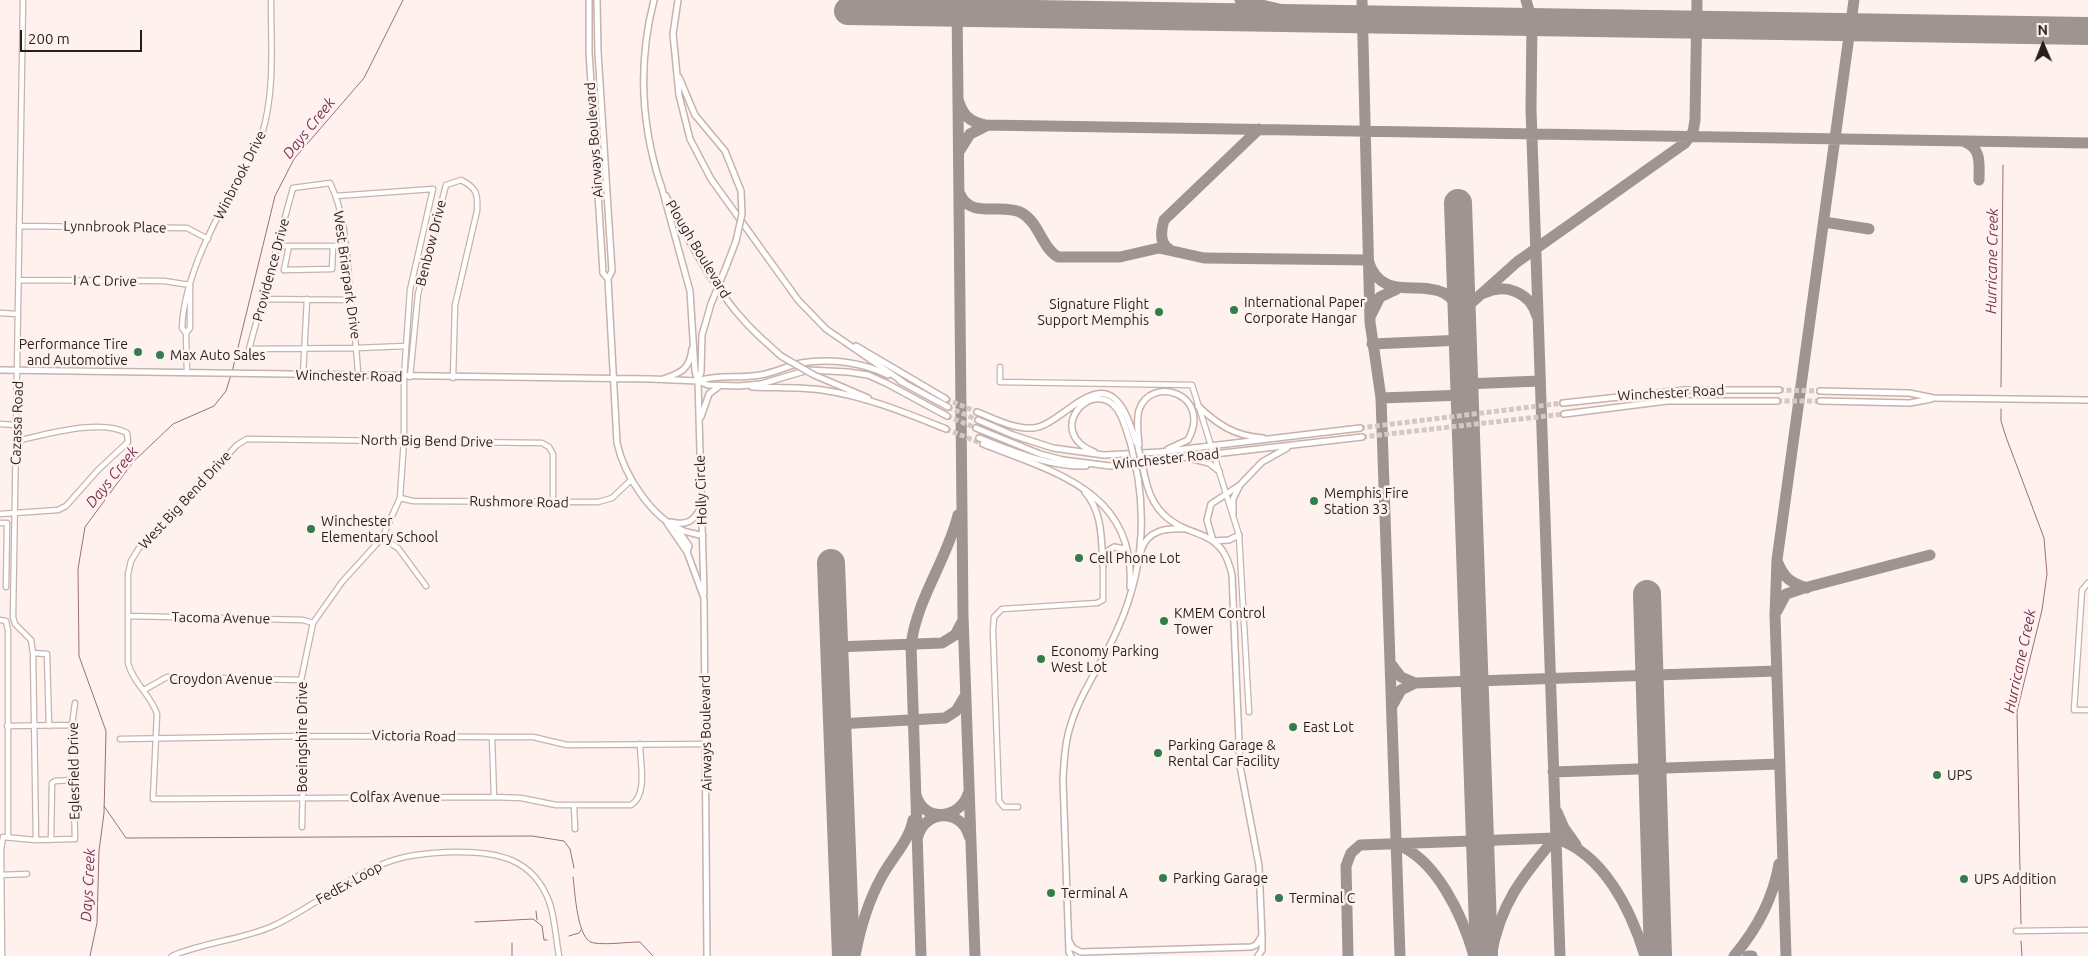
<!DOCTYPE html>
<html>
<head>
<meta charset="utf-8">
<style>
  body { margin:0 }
  #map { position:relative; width:2088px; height:956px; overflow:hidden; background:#fff2ee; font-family:Ubuntu,sans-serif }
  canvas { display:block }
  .north { position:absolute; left:2018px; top:20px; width:50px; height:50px; -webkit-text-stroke:4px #fff2ee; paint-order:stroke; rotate:359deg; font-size:14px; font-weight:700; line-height:20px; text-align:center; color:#261f1d }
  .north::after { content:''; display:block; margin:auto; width:18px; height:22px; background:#261f1d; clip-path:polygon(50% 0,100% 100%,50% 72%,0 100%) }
  .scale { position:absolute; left:20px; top:30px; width:122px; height:22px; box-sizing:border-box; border:2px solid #261f1d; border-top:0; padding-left:6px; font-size:15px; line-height:18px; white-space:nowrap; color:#261f1d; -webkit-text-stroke:4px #fff2ee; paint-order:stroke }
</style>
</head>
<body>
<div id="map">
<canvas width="2088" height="956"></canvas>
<div class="north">N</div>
<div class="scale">200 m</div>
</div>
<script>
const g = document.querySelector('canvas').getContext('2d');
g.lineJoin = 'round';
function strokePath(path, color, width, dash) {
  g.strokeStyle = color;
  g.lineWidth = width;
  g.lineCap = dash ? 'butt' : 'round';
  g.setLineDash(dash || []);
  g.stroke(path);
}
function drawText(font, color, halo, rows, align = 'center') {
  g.font = font + ' Ubuntu,sans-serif';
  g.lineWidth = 5;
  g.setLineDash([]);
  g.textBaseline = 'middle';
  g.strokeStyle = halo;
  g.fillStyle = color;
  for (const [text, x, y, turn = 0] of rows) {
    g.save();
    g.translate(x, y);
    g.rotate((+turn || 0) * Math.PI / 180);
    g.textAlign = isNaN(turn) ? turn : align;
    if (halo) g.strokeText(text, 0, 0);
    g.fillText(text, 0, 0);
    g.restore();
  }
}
strokePath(new Path2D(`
  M232,372L275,196L294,159L364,78L403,0
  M2001,387L2003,165
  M2001,409V421L2006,437L2044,538L2047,574L2042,610L2017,711L2021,924
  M104,806L126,838L532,836L564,841L570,849L574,868
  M573,877C575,891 577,942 594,943C609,945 625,942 640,942L653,956
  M536,911L537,920
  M475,922L533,919L542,926L544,940H547
  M569,936L579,933L581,930
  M2021,941L2022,956
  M512,943V956
  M90,956L97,923L99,851L104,813L106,731L79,656L78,569L85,527L133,462L173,424L214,406L226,391L231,375`), '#9a6e80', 1);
strokePath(new Path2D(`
  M957,0L963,616L975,956
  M1240,0L1296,13L1336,18
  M1362,0L1370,322L1381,398L1400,956
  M1526,0L1532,21L1531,109L1560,956
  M958,99C962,114 969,122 985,125L2088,143
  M1965,142C1982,149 1979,164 1979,180
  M960,150L970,134L988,125
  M960,194C970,219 1001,203 1020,212C1039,221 1041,247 1058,257H1120L1159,248L1204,258L1368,260C1385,316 1447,259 1462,320
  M1824,222L1869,229
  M1169,249C1159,243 1161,230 1164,220L1259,129
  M1484,293C1505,283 1530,292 1537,316
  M1371,315L1380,297L1397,289
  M1462,320L1469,305L1517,262L1685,143L1693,132L1695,120L1697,0
  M1372,344L1463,340
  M1465,384L1540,381
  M1381,398L1465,395
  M1778,563C1784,578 1791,583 1807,588
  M1777,611L1786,594L1804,588L1930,555
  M835,647L942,643L955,635L962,622
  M1391,664L1401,677L1415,683L1401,690L1392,706
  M1415,683L1777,671
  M838,724L945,718L956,711L965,696
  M1553,772L1780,764
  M916,795C924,823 960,819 968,794
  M1557,812L1564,828L1576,845
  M918,836C926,809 962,809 969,836
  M1395,844C1436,857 1463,917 1474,956
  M855,956C860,929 868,902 881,878C891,858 909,842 913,820
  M921,956L911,645C917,598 947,560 958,515
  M1348,956L1346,866L1351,853L1360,845L1555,838C1604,854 1631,910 1645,956
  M1491,956C1500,904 1522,877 1555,838
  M1734,956C1757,929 1773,899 1779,864
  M1748,956H1752
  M1786,956L1775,615L1777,560L1854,0`), '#9e9491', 11);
strokePath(new Path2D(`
  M848,11L2088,31
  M1458,203L1484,956
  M831,563L846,956
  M1647,594L1658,956`), '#9e9491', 28);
strokePath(new Path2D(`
  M1779,390L1820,391
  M946,399L977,412
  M1777,401H1820
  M948,407L978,420
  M947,416L976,428
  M1360,428L1563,403
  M946,429L983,444
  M1362,437L1564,414`), '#d4c8c4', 5, [5, 2.5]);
const minor = new Path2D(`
  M23,0L13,617L15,624L31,640L33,653L36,840
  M19,226L187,228L208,239
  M277,246H346
  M289,246L284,270L332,269L333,246
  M19,280L164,281L190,285
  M264,299L351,300
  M0,313L17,314
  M186,333L182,328C184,265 233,190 262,134C275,92 271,44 271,0
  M1000,367V382L1192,385L1239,535L1249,712
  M187,373L186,333L190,328V285
  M303,375L307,299
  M358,376C357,348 353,320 350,292C347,257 346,215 330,183L293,188L249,349L357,348L406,346
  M410,377L418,294L446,185L461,180C477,188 478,194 477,211L455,305L453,378
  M0,424L16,425
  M400,498L413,501L598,502L612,498L631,480
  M553,502V454L549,447L542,443L247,439L237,445L139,548L131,561L128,574V663C133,683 151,695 157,714L153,799L494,797L521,798L556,805H631C648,795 640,762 640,744
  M0,514L58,510L66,506L98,470L128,442L127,433C100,418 45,435 16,441
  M0,523H7L6,587
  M382,538L398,548L426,586
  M2088,583L2082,590L2074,710H2088
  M128,616L303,620L313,623
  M0,620L6,621L8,631V837
  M33,653L47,654L49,726
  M144,690L167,677L301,680
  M7,726L72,725
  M492,737L494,797
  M120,739L304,736L492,737H533L567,745L707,744
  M574,805L575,829
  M1018,807H1004L999,801L993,631L994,617L1002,609L1097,603L1103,600V565
  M302,827L304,736L301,680L313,623L342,582L382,538L400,498L404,440V377L410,290L433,189L336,196
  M51,840L52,783L55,781L73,780
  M0,875L27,874
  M2016,931L2088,930
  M2,956L1,850L3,837L36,840L75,839L72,725L75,703
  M172,956C204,942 241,940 273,926C310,909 341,882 378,866C402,855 426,853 452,852C495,851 534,857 550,904C555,920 556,939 559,956`);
const major = new Path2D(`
  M589,0V52L603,273L608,279
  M597,0L598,52L612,271L608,279L617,443C624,475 652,519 684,531C690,533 697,534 703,536
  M654,0C638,62 641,125 661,186
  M678,0L673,34L679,95L690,139L711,179L798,300L826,329L903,382
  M679,77L695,115L725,151L741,191
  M661,185L690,291L695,371L698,381L704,593
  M666,196C688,240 713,288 747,324C757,335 769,345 781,356
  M726,267L736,241
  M856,346L946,399
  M0,370L651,379L698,381L708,385L739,386L761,384L808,370L848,372L868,375L886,383L947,416
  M663,379C681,373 690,369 692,349
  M698,380L701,372L702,335L711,304
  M698,381C717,374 740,379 760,375C774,373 787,366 801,363C829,358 862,362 888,375
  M900,381L948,407
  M833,383L868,398
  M752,387C775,388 799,387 822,390C865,396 906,413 946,429
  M1820,391L1909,393L1934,398L2088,400
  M1820,401L1910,403L1931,399
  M1563,403L1684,390H1779
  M1198,406C1218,425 1235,436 1263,438
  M977,412C995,419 1013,429 1033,428C1062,426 1099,364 1124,411C1131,423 1134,438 1139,451
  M1564,414L1667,401H1777
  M701,417L709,394L718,387
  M978,420L1013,435L1053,448L1104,455L1160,452L1360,428
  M976,428L1040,454L1063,460L1110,466L1362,437
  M979,438C1013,451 1049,467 1086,466
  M983,444C1055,472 1136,492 1130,587
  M1139,445C1138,434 1136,421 1139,410C1151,374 1213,394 1188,440L1168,449
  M1094,452C1043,431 1093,376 1117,409C1124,419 1127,433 1131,445
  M1193,459L1209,463L1219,471
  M1145,477C1150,502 1162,519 1186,529C1199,534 1213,538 1222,550C1227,557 1230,566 1232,575L1240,766L1259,866L1262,937V950L1258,956
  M1085,492C1103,513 1101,539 1103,565
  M1233,514V499L1239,487
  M671,522C687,526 694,521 701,507
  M667,523L687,552L704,598L707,956
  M678,530L689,546L687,552
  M1213,541L1207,520L1211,504L1240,485L1262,462L1287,448
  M1213,541L1229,540L1239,535
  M1141,551C1147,530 1166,528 1185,529
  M1104,558L1105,553L1114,547L1124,549L1128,557
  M1069,941L1073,948L1081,952L1251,947L1256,945L1261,937
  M1071,956L1069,952L1063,780C1064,762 1065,741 1071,724C1080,693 1105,659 1118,628C1139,581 1146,529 1138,478`);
strokePath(minor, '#c7b2ac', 7);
strokePath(major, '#c7b2ac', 8);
strokePath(minor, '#fff', 4.5);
strokePath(major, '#fff', 5);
const majorBridge = new Path2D(`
  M736,241L742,214L741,191
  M711,304L726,267
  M781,356L814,375L833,383
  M1131,445L1138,478
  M1139,451L1145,477`);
strokePath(majorBridge, '#c7b2ac', 8, []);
strokePath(majorBridge, '#fff', 5);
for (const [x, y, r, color] of [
  [1234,310,5,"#317d4c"],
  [1159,312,5,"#317d4c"],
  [138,352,5,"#317d4c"],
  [160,355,5,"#317d4c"],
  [1314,501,5,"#317d4c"],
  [311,529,5,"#317d4c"],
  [1079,558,5,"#317d4c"],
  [1164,621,5,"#317d4c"],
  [1041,659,5,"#317d4c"],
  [1293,727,5,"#317d4c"],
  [1158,753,5,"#317d4c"],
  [1937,775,5,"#317d4c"],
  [1163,878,5,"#317d4c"],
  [1964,879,5,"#317d4c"],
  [1051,893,5,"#317d4c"],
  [1279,898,5,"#317d4c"]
]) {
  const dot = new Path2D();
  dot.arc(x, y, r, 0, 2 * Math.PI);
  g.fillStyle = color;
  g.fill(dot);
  strokePath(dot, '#fff2ee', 2);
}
drawText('14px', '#261f1d', '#fff2ee', [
  ["Airways Boulevard",594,140,-94],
  ["Winbrook Drive",240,175,-63],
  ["Lynnbrook Place",115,227,1],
  ["Benbow Drive",431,243,-76],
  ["Plough Boulevard",698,249,59],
  ["Providence Drive",271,270,-75],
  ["West Briarpark Drive",347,275,82],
  ["I A C Drive",105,281,1],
  ["Winchester Road",349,376,1],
  ["Winchester Road",1671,393,-3],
  ["Cazassa Road",17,423,-88],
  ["North Big Bend Drive",427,441,1],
  ["Winchester Road",1166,459,-6],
  ["Holly Circle",701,490,-92],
  ["West Big Bend Drive",185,500,-47],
  ["Rushmore Road",519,502,1],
  ["Tacoma Avenue",221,618,1],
  ["Croydon Avenue",221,679],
  ["Airways Boulevard",706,733,-91],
  ["Victoria Road",414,736,1],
  ["Boeingshire Drive",302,737,-90],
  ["Eglesfield Drive",74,771,-91],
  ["Colfax Avenue",395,797],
  ["FedEx Loop",349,883,-29]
]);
drawText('14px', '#261f1d', '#fff2ee', [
  ["International Paper",1244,302],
  ["Corporate Hangar",1244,318],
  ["Signature Flight",1149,304,"right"],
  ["Support Memphis",1149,320,"right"],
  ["Performance Tire",128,344,"right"],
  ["and Automotive",128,360,"right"],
  ["Max Auto Sales",170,355],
  ["Memphis Fire",1324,493],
  ["Station 33",1324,509],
  ["Winchester",321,521],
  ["Elementary School",321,537],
  ["Cell Phone Lot",1089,558],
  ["KMEM Control",1174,613],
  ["Tower",1174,629],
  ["Economy Parking",1051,651],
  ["West Lot",1051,667],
  ["East Lot",1303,727],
  ["Parking Garage &",1168,745],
  ["Rental Car Facility",1168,761],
  ["UPS",1947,775],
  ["Parking Garage",1173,878],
  ["UPS Addition",1974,879],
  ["Terminal A",1061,893],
  ["Terminal C",1289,898]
], 'left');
drawText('italic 15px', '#7b3459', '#fff2ee', [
  ["Days Creek",309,128,-51],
  ["Hurricane Creek",1992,261,-89],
  ["Days Creek",112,477,-51],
  ["Hurricane Creek",2020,661,-78],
  ["Days Creek",88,885,-87]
]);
</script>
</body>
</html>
